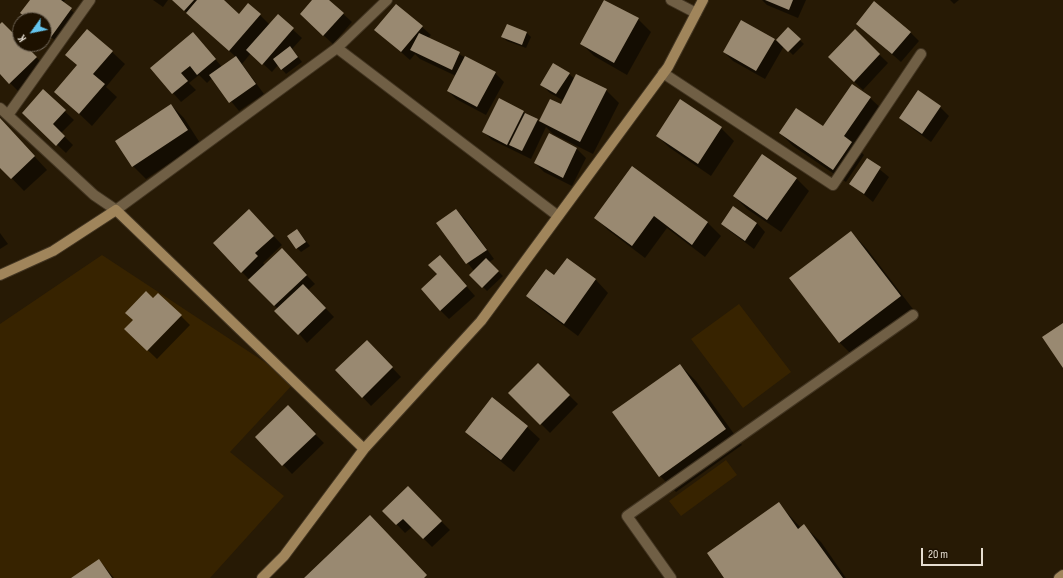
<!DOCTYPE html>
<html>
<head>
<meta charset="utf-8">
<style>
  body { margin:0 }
  #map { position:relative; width:1063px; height:578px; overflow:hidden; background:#271a05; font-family:"Sofia Sans Condensed",sans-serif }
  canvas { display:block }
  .north { position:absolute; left:12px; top:12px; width:40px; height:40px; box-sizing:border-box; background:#1d1100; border:1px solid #6d6354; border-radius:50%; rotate:237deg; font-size:11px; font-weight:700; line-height:16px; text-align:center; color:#e6ded1 }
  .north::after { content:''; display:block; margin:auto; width:14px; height:18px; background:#64c5ee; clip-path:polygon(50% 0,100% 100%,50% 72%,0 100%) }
  .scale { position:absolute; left:921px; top:548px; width:62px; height:18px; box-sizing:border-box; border:2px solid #e6ded1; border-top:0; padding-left:5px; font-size:12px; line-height:14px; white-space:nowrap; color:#e6ded1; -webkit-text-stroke:3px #1d1100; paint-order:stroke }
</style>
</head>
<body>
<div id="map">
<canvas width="1063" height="578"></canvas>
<div class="north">K</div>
<div class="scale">20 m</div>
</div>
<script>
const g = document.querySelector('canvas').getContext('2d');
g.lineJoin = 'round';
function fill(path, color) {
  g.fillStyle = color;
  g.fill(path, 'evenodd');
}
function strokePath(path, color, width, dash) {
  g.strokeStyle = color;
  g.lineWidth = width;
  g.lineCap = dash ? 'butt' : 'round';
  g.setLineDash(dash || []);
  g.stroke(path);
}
fill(new Path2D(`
  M102,255L295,382L230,452L284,496L210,578H0V324Z
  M739,304L791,372L743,408L691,339Z
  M726,460L737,475L681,516L669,501Z`), '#372300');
fill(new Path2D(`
  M31,0H65L63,3L80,18L61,45L44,32V20H28L21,13Z
  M153,0H168L163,7Z
  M173,0H222L239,15L249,4L270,25L278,16L302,38L292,49L302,62L286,74L278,65L272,72L251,53L242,64L264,94L239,111L212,78L207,83L199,75L189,83L196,90L181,102L151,68L193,33L222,67L236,57Z
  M313,0H328L352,22L333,44L310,23Z
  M762,0H806L798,18L767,5Z
  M950,0H959L954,4Z
  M605,1L638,19L651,32L627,75L594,56L581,43Z
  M857,24L910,32L919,41L901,62Z
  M0,25L20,41V44H23L45,66L19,92L0,73Z
  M422,27L431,35L428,38L495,73L504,82L486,115L456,99L448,91L456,76L420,59L415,54L410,60L376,30Z
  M788,29L804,44L793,55L784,46L765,79L733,61L724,52L774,39L776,41Z
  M855,31L888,63L863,90L838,66Z
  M526,32L531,37L526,48L507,41L502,37Z
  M112,52L125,64L106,87L117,97L92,126L56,92Z
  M569,74L575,79L606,90L619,103L593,154L553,134L546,127L531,159L492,140L483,131L500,99L540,122L551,100L562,105L564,101L550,93L541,84Z
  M43,91L74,120L61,133L73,145L66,153L32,121Z
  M870,98L883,110L857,148L864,155L846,182L793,146L780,133L823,128Z
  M171,105L184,118L200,143L146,179L133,166L116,142Z
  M940,107L949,116L931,142L909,126L900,118Z
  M0,119L47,170L24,191L0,166Z
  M721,128L734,141L711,176L670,148L657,136Z
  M549,135L577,149L586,158L572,186L544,172L535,163Z
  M867,159L889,177L873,202L851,184Z
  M632,167L708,223L721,236L705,257L667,228L645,258L608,230L595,217Z
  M796,178L809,191L781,232L747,209L734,196Z
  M456,210L465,219L494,259L489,262L503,276L487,291L471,275L474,271L437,224Z
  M258,219L282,245L263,263L265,265L290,258L315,284L308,290L334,317L307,343L278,309L242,272Z
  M722,223H757L765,232L754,249L731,232Z
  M297,230L310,246L301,252L297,248Z
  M851,232L867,249L916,313L856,359L839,342Z
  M0,233L8,244L0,249Z
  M440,256L475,296L449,319L440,310Z
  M567,259L596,280L608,293L578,336L540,308L527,296L554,276Z
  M154,299L181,316L190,325L157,359L134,337V320Z
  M367,341L401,377L371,406L337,370Z
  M538,365L578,404L550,433L510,393Z
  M680,365L696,381L742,445L676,492L660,476Z
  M288,407L324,443L292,474L256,437Z
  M527,427L540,439L514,472L479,444L466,432Z
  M408,488L450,530L432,547L412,527L405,533L384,511Z
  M778,503L801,528L804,526L821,542L846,578H726Z
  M99,560L114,578H72Z`), '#0007');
fill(new Path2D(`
  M30,0H61L72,8L51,37L44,31V20H29L20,13Z
  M172,0H194L184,11Z
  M197,0H224L239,14L248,3L261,14L229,51L186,13Z
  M312,0H329L344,13L323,36L300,14Z
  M604,0L639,18L614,63L580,44Z
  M765,0H793L789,10Z
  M874,1L911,32L892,54L856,24Z
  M396,4L423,26L401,52L374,30Z
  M278,14L294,28L262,65L246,50Z
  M741,20L775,39L756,71L723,52Z
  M2,22L20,40V44H24L37,57L9,84L0,74V24Z
  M507,24L527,32L522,45L501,37Z
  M788,27L801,39L788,52L776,40Z
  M87,29L113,51L93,74L105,84L79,114L54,92L77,65L65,55Z
  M855,29L880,54L854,82L828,57Z
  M193,32L216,59L197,75L190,66L181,73L188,81L172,94L150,68Z
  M419,33L460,52L452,70L410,50Z
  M290,46L298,57L281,70L273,59Z
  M236,56L256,84L229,103L209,75Z
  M465,56L496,72L477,107L447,91Z
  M553,63L570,73L556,94L540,85Z
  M576,74L607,89L580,142L539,121L550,99L561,104Z
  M852,84L871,97L844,136L852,142L833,170L779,133L796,108L823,126Z
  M43,89L66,110L53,124L65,136L56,146L22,113Z
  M918,90L941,106L922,134L899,118Z
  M499,98L524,111L507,145L482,132Z
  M680,99L722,127L698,164L656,136Z
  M171,104L188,130L132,167L115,141Z
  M525,113L538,119L522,151L509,145Z
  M0,118L35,156L11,179L0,168Z
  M549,133L577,148L563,178L534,163Z
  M762,154L797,178L767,220L733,196Z
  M867,158L881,167L864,194L849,184Z
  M632,166L708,222L692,245L654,216L632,246L594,218Z
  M733,206L757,223L745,241L721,224Z
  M249,209L274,236L255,253L258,256L241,273L213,243Z
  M456,209L487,250L466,264L436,223Z
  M297,229L306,242L296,249L287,236Z
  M851,231L901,296L839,343L789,278Z
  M282,248L307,275L274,306L248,280Z
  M440,255L467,286L440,311L421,289L437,274L428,265Z
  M486,258L499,271L482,288L469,275Z
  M567,258L596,279L564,324L526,296L546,269L554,275Z
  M303,284L326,308L298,335L274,311Z
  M146,291L153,298L158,293L182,315L147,351L124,329L133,320L125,313Z
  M1063,323V368L1042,337Z
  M367,340L393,367L362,398L335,370Z
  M538,363L570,395L540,425L508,393Z
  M680,364L726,429L659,477L612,412Z
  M492,397L528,426L501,460L465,432Z
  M288,405L316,434L282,466L255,437Z
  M408,486L442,521L423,539L403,519L396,525L382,511Z
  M779,502L798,529L804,524L843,578H724L707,553Z
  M370,515L427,575L424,578H304Z
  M99,559L112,578H71Z`), '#998971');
const street = new Path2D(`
  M671,0L696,13
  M337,48L558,216
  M663,73L833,185L921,54
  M0,108L94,195L116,210L337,48L387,0
  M8,115L90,0
  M671,578L627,516L913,315`);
const secondary = new Path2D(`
  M0,275L53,251L116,210L364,449
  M262,578L284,556L364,449L481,321L668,67L703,0
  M1059,578L1063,575`);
strokePath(street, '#423522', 12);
strokePath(secondary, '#423522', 12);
strokePath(street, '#705f45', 10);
strokePath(secondary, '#a0855b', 10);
</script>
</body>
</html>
